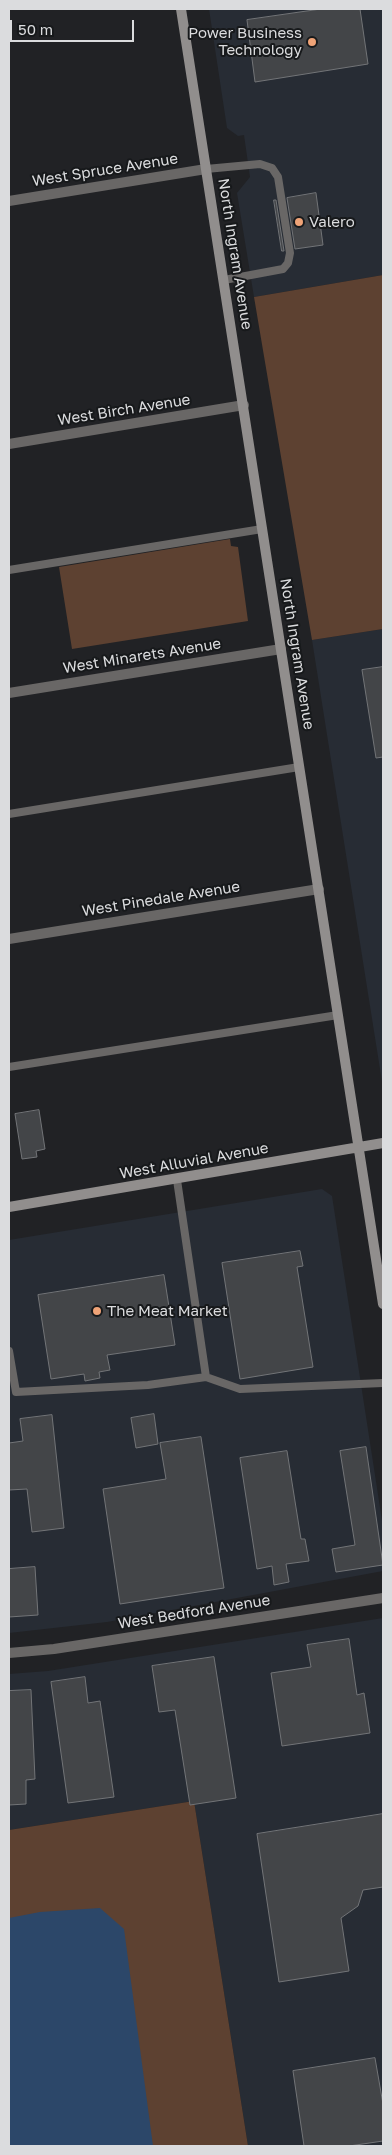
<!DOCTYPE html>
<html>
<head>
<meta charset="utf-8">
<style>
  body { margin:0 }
  #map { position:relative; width:392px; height:2155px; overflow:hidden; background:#212225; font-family:"Golos Text",sans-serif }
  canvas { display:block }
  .frame { position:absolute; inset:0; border:10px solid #dbdcde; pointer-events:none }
  .scale { position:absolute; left:10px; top:20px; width:124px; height:22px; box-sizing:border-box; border:2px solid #dbdcde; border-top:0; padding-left:6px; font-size:15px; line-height:18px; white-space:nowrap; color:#dbdcde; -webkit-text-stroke:4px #17191b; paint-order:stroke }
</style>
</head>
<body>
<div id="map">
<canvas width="392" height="2155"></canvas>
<div class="frame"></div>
<div class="scale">50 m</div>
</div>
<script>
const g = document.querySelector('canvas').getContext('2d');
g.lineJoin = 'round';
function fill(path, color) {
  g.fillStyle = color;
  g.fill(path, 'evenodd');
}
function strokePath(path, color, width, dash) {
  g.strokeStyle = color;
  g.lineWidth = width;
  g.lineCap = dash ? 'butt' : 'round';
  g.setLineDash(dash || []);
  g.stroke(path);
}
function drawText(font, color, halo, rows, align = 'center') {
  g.font = font + ' "Golos Text",sans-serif';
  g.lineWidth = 4;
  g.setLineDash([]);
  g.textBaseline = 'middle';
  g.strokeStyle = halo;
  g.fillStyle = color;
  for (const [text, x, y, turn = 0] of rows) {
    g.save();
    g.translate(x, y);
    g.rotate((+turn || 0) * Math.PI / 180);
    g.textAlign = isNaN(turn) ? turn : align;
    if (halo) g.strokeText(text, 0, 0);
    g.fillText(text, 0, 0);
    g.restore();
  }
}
fill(new Path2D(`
  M209,9H383V275L254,297L237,193L250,177L244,135L238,136L227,128Z
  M383,629V1088L312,640Z
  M322,1189L332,1196L383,1527V1571L107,1622L9,1633V1240Z
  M383,1618V2146H248L194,1801L9,1830V1674L48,1671Z`), '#272c34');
fill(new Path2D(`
  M383,275V629L312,640L254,297Z
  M230,539L231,546L238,547L248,621L72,649L59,567Z
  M194,1801L248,2146H9V1830Z`), '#5d4131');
fill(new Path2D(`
  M100,1908L124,1929L153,2146H9V1918L40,1912Z`), '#2c4769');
const building = new Path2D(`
  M321,9H360L368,64L255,82L247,20Z
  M316,193L323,245L295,249L287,198Z
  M274,200H276L284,251H282Z
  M383,667V757L376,758L362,670Z
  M39,1110L45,1149L36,1151L37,1157L22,1159L15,1114Z
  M300,1251L303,1266L297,1267L313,1367L240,1379L222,1263Z
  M164,1275L175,1345L107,1355L110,1370L99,1372L100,1378L85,1381L84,1374L51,1379L38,1295Z
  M154,1414L158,1444L136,1448L131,1418Z
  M52,1415L64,1528L32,1532L27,1489L9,1490V1443L23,1441L20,1419Z
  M201,1437L224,1588L120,1604L103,1489L166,1479L160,1443Z
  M366,1447L383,1565L336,1572L332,1549L355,1545L340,1451Z
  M287,1451L301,1539H305L309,1561L286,1564L289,1582L274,1585L272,1566L257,1569L240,1458Z
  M35,1567L38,1615L9,1617V1569Z
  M349,1639L357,1695L364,1693L370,1733L282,1746L271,1673L311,1667L307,1645Z
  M214,1657L236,1798L190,1805L175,1710L159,1712L152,1666Z
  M85,1677L88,1703L100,1701L114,1797L68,1803L51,1682Z
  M31,1690L35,1779L26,1780V1804L9,1805V1691Z
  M383,1814V1887L363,1890L358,1906L341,1918L349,1971L279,1982L257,1834Z
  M375,2058L383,2104V2141L349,2146H304L293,2071Z`);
fill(building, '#434548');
strokePath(building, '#727477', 1);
strokePath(new Path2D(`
  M206,169L260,164L272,168L278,177L290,253L288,263L283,269L224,280
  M9,570L262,529
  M9,814L299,767
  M9,1067L338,1015
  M177,1180L206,1377
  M9,1351L16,1392L148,1385L206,1377L240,1389L383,1383`), '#696766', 8);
strokePath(new Path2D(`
  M9,201L206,169
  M9,444L244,405
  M9,693L281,649
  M9,939L319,889
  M9,1653L54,1649L383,1598`), '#696766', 10);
strokePath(new Path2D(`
  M181,9L383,1304
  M9,1207L383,1143`), '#918e8d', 10);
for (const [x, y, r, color] of [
  [312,42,5,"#efa377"],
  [299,222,5,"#efa377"],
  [97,1311,5,"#efa377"]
]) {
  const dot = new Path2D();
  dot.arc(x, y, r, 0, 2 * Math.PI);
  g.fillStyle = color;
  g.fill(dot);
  strokePath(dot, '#17191b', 2);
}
drawText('15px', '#dbdcde', '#17191b', [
  ["Power Business",302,33,"right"],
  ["Technology",302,50,"right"],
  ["Valero",309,222],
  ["The Meat Market",107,1311]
], 'left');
drawText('15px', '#dbdcde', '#17191b', [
  ["West Spruce Avenue",105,170,-9],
  ["North Ingram Avenue",235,254,81],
  ["West Birch Avenue",124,410,-9],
  ["North Ingram Avenue",297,654,81],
  ["West Minarets Avenue",142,656,-9],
  ["West Pinedale Avenue",161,899,-9],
  ["West Alluvial Avenue",194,1161,-10],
  ["West Bedford Avenue",194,1612,-9]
]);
</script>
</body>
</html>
